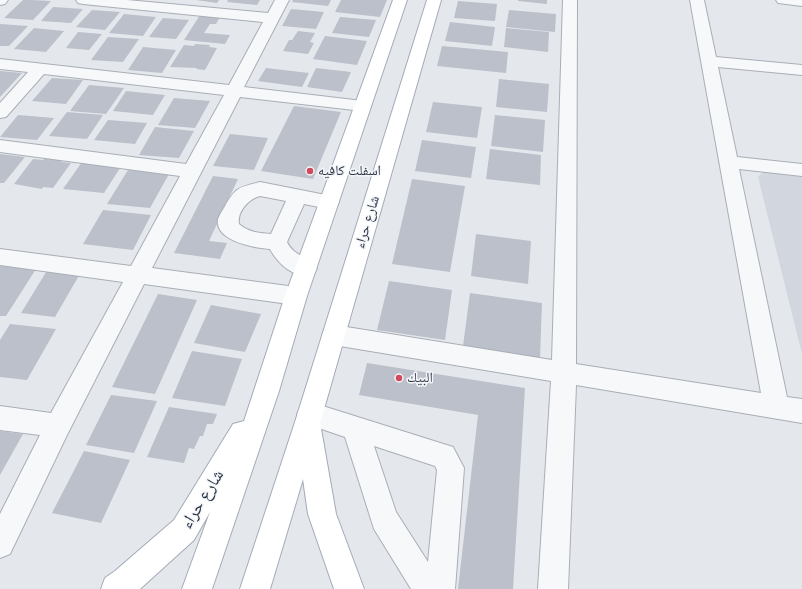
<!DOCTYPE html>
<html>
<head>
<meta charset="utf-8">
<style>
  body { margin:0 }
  canvas { display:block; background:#e4e7ec }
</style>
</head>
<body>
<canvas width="802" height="589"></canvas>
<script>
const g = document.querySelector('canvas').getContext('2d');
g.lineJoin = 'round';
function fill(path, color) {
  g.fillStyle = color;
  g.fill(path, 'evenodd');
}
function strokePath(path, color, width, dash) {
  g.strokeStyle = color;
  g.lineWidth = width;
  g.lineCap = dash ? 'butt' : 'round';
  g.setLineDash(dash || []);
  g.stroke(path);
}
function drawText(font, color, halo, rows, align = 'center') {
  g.font = font + ' "Golos Text","Noto Naskh Arabic",sans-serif';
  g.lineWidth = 3;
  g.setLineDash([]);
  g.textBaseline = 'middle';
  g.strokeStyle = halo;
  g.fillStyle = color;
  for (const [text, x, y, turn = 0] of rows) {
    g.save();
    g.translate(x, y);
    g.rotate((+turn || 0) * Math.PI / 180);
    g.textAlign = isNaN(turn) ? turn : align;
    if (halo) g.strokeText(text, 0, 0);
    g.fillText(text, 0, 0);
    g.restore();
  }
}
fill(new Path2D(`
  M764,171L802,176V354L758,177Z`), '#d2d6de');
fill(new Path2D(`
  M23,0H31L51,1L33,20L4,18Z
  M196,0H219L217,3Z
  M228,0H260L257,5L227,2Z
  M293,0H331L328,6L292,2Z
  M341,0H387L380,17L335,12Z
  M518,0H547V4L518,1Z
  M458,1L497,4L495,21L454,18Z
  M53,7L83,9L71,23L41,21Z
  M291,9L324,12L316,29L282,26Z
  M92,10L120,12L105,30L76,27Z
  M509,10L556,14L555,32L506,27Z
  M124,14L156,17L143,36L109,33Z
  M200,15L220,17L216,24H210L204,33L230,35L225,44L184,40Z
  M340,17L376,20L369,37L332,33Z
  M163,18L189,20L176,39L149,37Z
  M450,22L495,27L492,46L445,41Z
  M0,24L28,26L9,46H0Z
  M34,28L64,31L46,52L14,49Z
  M506,28L549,32L548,52L504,47Z
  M298,31L315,33L310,42L314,43L308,54L283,51L289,40H292Z
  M78,32L102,34L89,50L66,48Z
  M325,36L367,41L357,65L313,59Z
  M108,37L139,39L123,62L91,60Z
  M195,44L210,45L209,47L217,48L205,70L196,69L197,68L170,67L184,45L194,46Z
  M442,46L508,52L506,73L437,66Z
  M143,47L176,50L162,73L128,70Z
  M266,68L309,73L302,87L258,81Z
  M316,68L351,72L342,92L307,87Z
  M0,71L22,73L0,97Z
  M52,78L83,80L66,104L32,101Z
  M499,79L549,84L547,112L496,107Z
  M89,85L124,88L106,114L70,111Z
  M126,91L165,95L153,115L113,111Z
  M174,98L210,101L195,128L158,125Z
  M433,102L482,107L477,138L426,132Z
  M294,106L341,112L313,179L261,171Z
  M67,112L103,115L87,139L49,136Z
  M18,115L54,118L37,140L0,137Z
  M495,115L545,120L543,152L491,146Z
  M108,120L147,123L135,144L94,140Z
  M155,127L194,131L179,158L139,155Z
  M230,134L268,138L254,170L213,166Z
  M422,140L476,147L471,178L415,171Z
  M490,149L541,155L540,185L486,179Z
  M0,154L25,157L4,183H0Z
  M45,158L62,160L61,162L71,163L53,188L43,187L42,189L14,184L33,159L43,160Z
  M82,162L122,165L104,193L63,189Z
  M128,170L169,174L150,208L107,204Z
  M213,176L238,179L209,241L227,243L220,259L174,253Z
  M412,179L465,186L450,272L392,264Z
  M103,210L151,215L133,250L83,244Z
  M476,234L531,241L528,284L471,276Z
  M0,266L36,269L6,316H0Z
  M48,269L81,272L55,317L21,313Z
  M389,281L452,290L445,340L377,330Z
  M470,293L542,303L540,358L463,346Z
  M158,294L197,300L155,394L112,387Z
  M211,305L261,314L245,352L194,343Z
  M10,324L56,329L27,380L0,377V340Z
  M192,351L242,359L225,406L172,398Z
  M367,363L525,388L513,589H458L478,415L359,395Z
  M111,395L157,401L134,453L86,445Z
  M169,407L217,414L213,424H207L203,436H200L194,449L189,448L184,463L147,457Z
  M0,431L23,434L0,475Z
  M84,451L130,460L101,523L52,513Z`), '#bbc0ca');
const minor = new Path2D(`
  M0,0H8L5,4L0,5Z
  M76,0H127L268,13L275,0H289L244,87L363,101L369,102L371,106L369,110L363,111L240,97L152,268L296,287L304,290L307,296L304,302L296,305L144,284L67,435L10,554L0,558V514L40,435L0,430V406L51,413L123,282L0,265V249L131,266L180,176L0,152V140L186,164L224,95L44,74L6,117L0,118V103L28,72L0,69V59L229,85L263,22L83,4L78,3Z
  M563,0H577L576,364L761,393L690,0H704L716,57L802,65V75L718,67L737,157L802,164V176L739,169L787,397L802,399V423L576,385L568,589H538L551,381L334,345L326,342L322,335L326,328L334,325L552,360Z
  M776,0H802V6L778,3Z
  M260,182L336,197L339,202L336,207L329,209L304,204L287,242C294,257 310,256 317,268L314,274C295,280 278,264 270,249C255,248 214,241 218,219C219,216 222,211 224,208C236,187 237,188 260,182ZM260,196L286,201L271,234C259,233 248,232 239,224C237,211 249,199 260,196Z
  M310,402L453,447L464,468L455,589H411L374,529L345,437L301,422L297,414L301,406ZM374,446L435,466L437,470L428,562L396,512Z`);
const major = new Path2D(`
  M393,0H407L307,296L279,391L212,589H182L210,512L194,540L140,589H101L105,578L115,571L174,520L233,424L244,421L285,296Z
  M427,0H441L320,423L336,514L364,589H334L308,514L303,479L270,589H240L295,422Z`);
strokePath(minor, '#a9aeb7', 2);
strokePath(major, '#a3abb8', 2);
fill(minor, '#f7f8fa');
fill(major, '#fff');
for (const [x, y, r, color] of [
  [310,171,4,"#d1495b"],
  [399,378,4,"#d1495b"]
]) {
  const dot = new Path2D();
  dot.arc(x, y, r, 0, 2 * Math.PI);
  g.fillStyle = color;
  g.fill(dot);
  strokePath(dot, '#f4f6f9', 1.5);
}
drawText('14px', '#2b3445', '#f4f6f9', [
  ["اسفلت كافيه",318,171],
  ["البيك",407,378]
], 'left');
drawText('14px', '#2b3445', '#f4f6f9', [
  ["شارع حراء",367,222,-73]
]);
drawText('17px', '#2b3445', '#f4f6f9', [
  ["شارع حراء",202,499,-58]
]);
</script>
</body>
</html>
